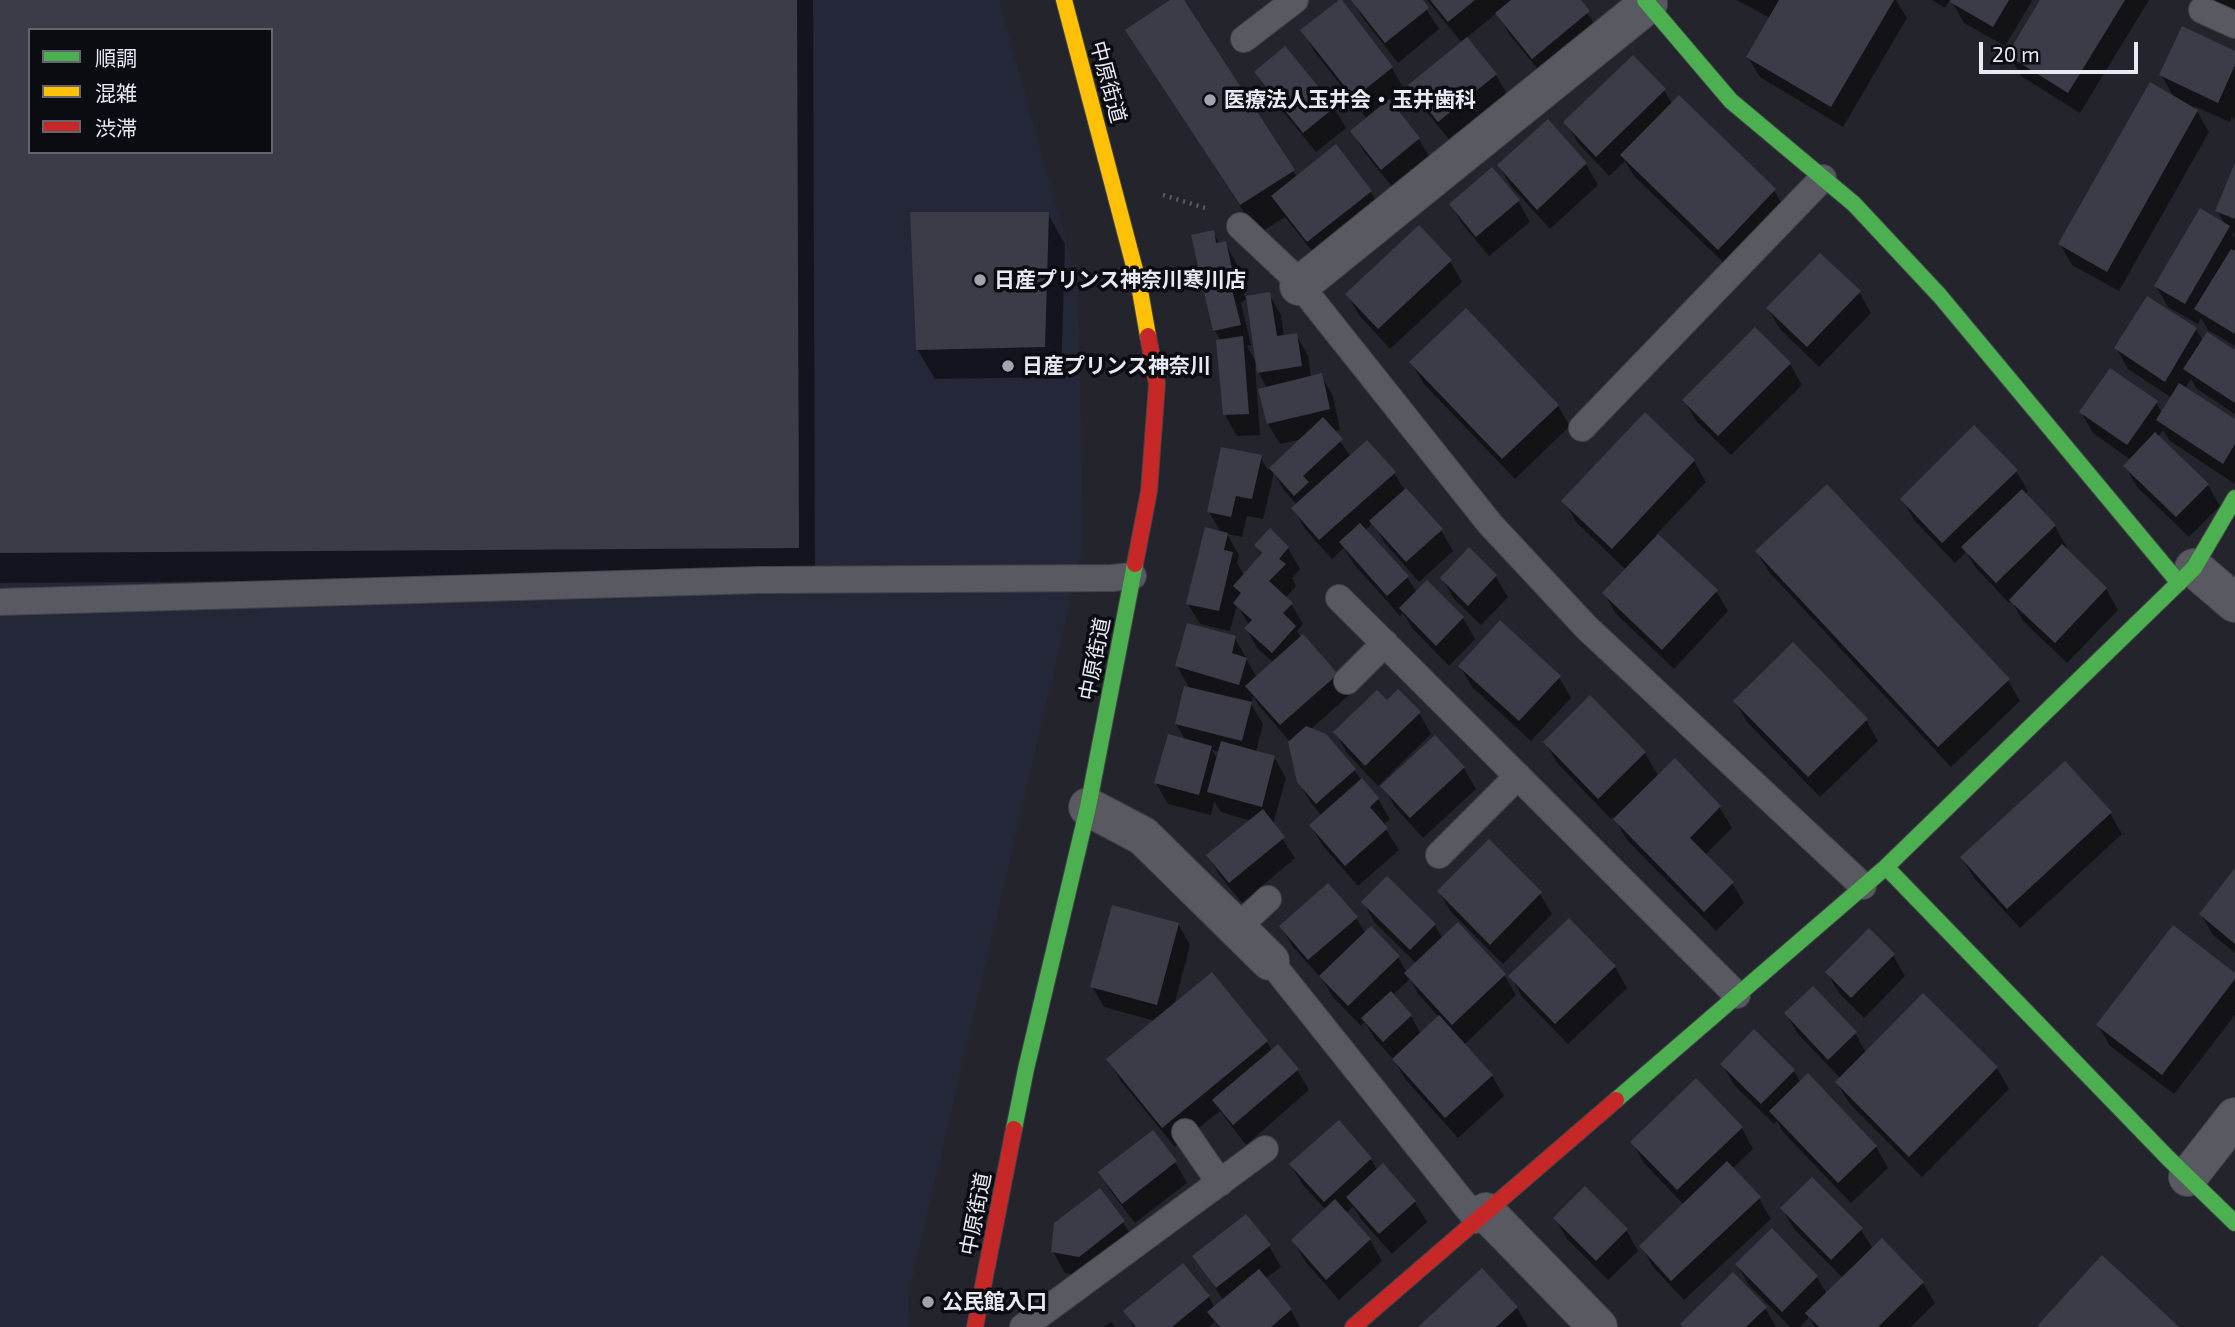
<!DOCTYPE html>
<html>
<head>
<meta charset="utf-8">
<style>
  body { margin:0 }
  #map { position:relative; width:2235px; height:1327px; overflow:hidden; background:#24252c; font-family:"Exo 2","Noto Sans JP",sans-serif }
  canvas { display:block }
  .legend { position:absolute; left:28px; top:28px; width:245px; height:126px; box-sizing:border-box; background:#0b0c12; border:2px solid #63646c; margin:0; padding:9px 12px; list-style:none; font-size:21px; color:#e7e9f3 }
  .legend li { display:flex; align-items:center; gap:14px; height:35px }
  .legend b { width:35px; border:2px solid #63646c }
  .scale { position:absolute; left:1979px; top:42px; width:159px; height:32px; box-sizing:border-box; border:4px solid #e7e9f3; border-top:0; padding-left:9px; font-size:21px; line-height:24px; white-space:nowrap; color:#e7e9f3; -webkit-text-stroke:5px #0b0c12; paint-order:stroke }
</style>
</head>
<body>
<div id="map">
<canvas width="2235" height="1327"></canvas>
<ul class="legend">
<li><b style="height:9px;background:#4caf50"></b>順調</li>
<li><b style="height:9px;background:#ffc107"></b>混雑</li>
<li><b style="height:9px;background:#c62828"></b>渋滞</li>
</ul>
<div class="scale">20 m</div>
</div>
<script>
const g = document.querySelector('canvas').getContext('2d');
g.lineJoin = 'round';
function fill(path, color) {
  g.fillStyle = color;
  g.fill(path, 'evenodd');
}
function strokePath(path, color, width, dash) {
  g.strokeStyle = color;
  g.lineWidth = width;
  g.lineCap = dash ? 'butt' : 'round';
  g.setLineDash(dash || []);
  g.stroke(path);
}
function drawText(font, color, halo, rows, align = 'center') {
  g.font = font + ' "Exo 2","Noto Sans JP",sans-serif';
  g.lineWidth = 7;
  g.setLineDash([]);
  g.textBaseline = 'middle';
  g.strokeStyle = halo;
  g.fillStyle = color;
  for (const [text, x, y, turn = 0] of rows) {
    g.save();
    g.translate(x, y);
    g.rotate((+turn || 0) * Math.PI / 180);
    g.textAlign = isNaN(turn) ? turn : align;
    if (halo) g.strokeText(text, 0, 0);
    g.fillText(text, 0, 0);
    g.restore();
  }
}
fill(new Path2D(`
  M0,0H999L1078,285L1083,546L909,1292L908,1327H0ZM30,30H271V152H30Z`), '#242738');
fill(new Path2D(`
  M0,0H813L815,577L0,583ZM30,30H271V152H30Z
  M1173,0H1182L1297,177L1371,192L1383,213L1320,261L1285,217L1258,234L1127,31Z
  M1353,0H1420L1439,29L1398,63L1362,17Z
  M1427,0H1578L1601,33L1545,78L1509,34L1497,13L1466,38L1496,75L1508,96L1451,142L1422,106L1410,85L1462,43Z
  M1737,0H1896L1907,18L1843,127L1760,77L1748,57L1770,18Z
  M1932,0H1950L1945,8Z
  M1951,0H2031L2032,1L2005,46L1964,23Z
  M2042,0H2149L2080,113L2021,76L2009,55Z
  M2207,0H2235V19Z
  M1340,1L1392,68L1404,89L1388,101L1419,139L1431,160L1394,189L1364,152L1352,131L1367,119L1314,51L1302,30Z
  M2235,53V120L2232,116L2230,122L2194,106L2209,132L2119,291L2072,265L2060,244L2174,97L2161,75Z
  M1256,72L1334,108L1346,128L1316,152L1268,93Z
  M1664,90L1672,104L1774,190L1786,211L1730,269L1634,176L1625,161L1609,176L1578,143L1566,122Z
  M1548,121L1586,164L1598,185L1550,229L1511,186L1499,166Z
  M2235,167V234L2232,233L2235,238V346L2208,330L2201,318L2198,324L2168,307L2156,286L2225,225L2217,210Z
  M1518,201L1530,222L1489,256L1463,225L1451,205Z
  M1048,214L1065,244L1061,377L935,379L917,349Z
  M1213,232L1220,244L1225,243L1237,264L1245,298H1247L1241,303L1251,345L1247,346L1257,364L1269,294L1281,315L1284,337L1296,335L1308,355L1311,378L1321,375L1333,396L1340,430L1333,431L1351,457L1394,473L1405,491L1441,530L1453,551L1419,582L1384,542L1373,523L1365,530L1407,577L1417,593L1427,583L1463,618L1475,639L1449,666L1413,629L1403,613L1400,616L1353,563L1344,548L1332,559L1305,529L1293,508L1297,505L1283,489L1274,473L1263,519L1247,516L1242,537L1227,534L1239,555L1237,563L1244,575L1262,556L1256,545L1270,531L1288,548L1300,569L1292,578L1296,586L1285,598L1291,604L1303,624L1297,631L1301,638L1337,675L1349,695L1310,730L1325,736L1378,799L1390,819L1383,825L1399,850L1358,886L1323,846L1311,826L1322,816L1311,803L1299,782L1290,742L1260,707L1253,696L1251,704L1263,724L1256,752L1274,757L1286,778L1273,825L1295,858L1242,903L1220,876L1208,856L1251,821L1221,812L1214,801L1211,815L1168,804L1156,783L1186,741L1176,724L1190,689L1177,666L1235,638L1257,678L1274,663L1258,649L1246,628L1249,625L1237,605L1230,631L1200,624L1188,604L1221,533L1209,512L1260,457L1268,470L1302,439L1280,444L1268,424L1261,390L1267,388L1255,366L1260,435L1237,436L1225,415L1221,341L1215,331ZM1212,750L1220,752L1218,760Z
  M1450,261L1462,282L1390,349L1359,315L1347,294Z
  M1859,292L1871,313L1819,367L1780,329L1768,309Z
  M1755,329L1790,364L1802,385L1731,455L1696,421L1684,400Z
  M2196,329L2203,341L2235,353V414L2197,389L2191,379L2185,389L2235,421V484L2170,441L2163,430L2158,437L2208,485L2220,506L2189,537L2137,487L2125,466L2131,460L2093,433L2081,412L2156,402L2162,413L2172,398L2128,369L2116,348Z
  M1411,362L1558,406L1570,426L1515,479L1423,383Z
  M1645,415L1694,461L1706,482L1656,535L1716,591L1728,611L1674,669L1616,614L1604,593L1626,570L1576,522L1564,501Z
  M2016,471L2028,491L2025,495L2055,526L2067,547L2064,549L2106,589L2118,610L2067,663L2023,621L2012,601L2009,603L1976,568L1966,552L1955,563L1914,520L1902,499Z
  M1469,550L1496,577L1508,597L1481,625L1454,599L1442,578Z
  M1757,552L2008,680L2020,701L1951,767L1769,572Z
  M1460,666L1559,677L1571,698L1531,741L1472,687Z
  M1735,701L1866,720L1878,741L1820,797L1747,722Z
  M1387,703L1419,713L1431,734L1378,786L1347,753L1335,732Z
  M1545,742L1645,753L1659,777L1675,761L1720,808L1732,828L1705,855L1732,883L1744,903L1716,931L1627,840L1613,816L1611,819L1557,763Z
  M1464,768L1476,789L1423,838L1395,807L1383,786Z
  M2110,813L2122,834L2020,928L1974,878L1962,858Z
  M2235,871V953L2213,935L2201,915Z
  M1439,892L1540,894L1552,914L1503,964L1451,912Z
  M1363,902L1435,925L1443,939L1504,975L1516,995L1464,1045L1492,1076L1504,1096L1458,1138L1406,1080L1394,1060L1375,1039L1365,1022L1361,1026L1333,997L1322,979L1293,947L1281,927L1356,918L1366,934L1398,957L1407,973L1417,964L1375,923ZM1410,979L1418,994L1439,1017L1421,1034L1411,1016L1393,995Z
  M1178,924L1190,945L1174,1006L1267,1042L1272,1051L1297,1070L1309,1090L1246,1145L1220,1111L1175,1147L1120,1080L1108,1059L1155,1021L1104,1007L1092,987Z
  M1893,955L1905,976L1864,1018L1839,993L1827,973Z
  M1615,967L1627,988L1568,1044L1522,997L1511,977Z
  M2235,975V1015L2174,1094L2110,1046L2098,1025Z
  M1786,1014L1855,1033L1866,1053L1997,1068L2009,1089L1922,1177L1849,1103L1837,1083L1841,1079L1798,1034Z
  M1722,1064L1794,1071L1801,1083L1876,1147L1888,1168L1851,1203L1783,1132L1777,1121L1774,1124L1734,1085Z
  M1742,1128L1753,1149L1732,1169L1759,1198L1771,1219L1684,1300L1653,1267L1641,1246L1684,1205L1644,1163L1632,1142Z
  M1371,1159L1377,1170L1415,1202L1427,1222L1392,1254L1360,1218L1353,1206L1346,1214L1370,1240L1382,1261L1339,1300L1305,1261L1293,1240L1326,1210L1303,1185L1291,1165Z
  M1175,1162L1187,1183L1135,1223L1112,1193L1100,1172Z
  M1782,1208L1861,1230L1873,1249L1923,1283L1935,1303L1911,1327H1815L1809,1317L1800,1327H1790L1749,1285L1737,1265L1817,1277L1827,1294L1843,1278L1794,1229Z
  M1555,1218L1626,1230L1638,1251L1608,1280L1567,1239Z
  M1123,1222L1135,1242L1091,1277L1065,1273L1053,1252Z
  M1269,1246L1281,1267L1265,1279L1291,1310L1300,1327H1218L1215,1322L1209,1327H1134L1125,1312L1209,1297L1215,1308L1224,1301L1194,1256Z
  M1517,1308L1528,1327H1421Z
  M1765,1308L1776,1327H1684Z
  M1111,1322L1115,1327H1104Z`), '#0007');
fill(new Path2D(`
  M0,0H797L799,548L0,553ZM30,30H271V152H30Z
  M1170,0H1184L1295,170L1240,205L1125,30Z
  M1339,0H1342L1393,67L1354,98L1300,30Z
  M1351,0H1423L1429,8L1385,43Z
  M1430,0H1475L1448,22Z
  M1511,0H1581L1590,11L1532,59L1495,13Z
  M1779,0H1894L1831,107L1746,57Z
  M1951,0H2009L1993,27L1950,2Z
  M2040,0H2125L2068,93L2007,55Z
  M2182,26L2235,51V65L2218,103L2159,75Z
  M1467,37L1497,74L1438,122L1408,85Z
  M1285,46L1335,107L1303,133L1254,72Z
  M1633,55L1666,89L1596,157L1563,122Z
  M2150,82L2198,110L2107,272L2058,244Z
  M1679,95L1776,189L1718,250L1620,155Z
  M1389,99L1420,138L1381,170L1350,131Z
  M1548,119L1587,163L1537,210L1497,165Z
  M1336,144L1372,191L1307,242L1271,196Z
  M2235,163V219L2215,211Z
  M1492,167L1520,200L1476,237L1449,204Z
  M2200,208L2230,226L2185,304L2154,286Z
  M910,212H1049L1045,347L916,350Z
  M1419,225L1452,260L1378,329L1345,294Z
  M1214,230L1216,243L1226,241L1234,278L1230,282L1241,325L1213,331L1191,235Z
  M2231,249L2235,251V334L2194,309Z
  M1820,253L1861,291L1807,347L1766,308Z
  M1270,292L1277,336L1297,333L1302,366L1257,373L1246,296Z
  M2147,296L2197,328L2165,382L2114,348Z
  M1466,308L1559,405L1502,459L1409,362Z
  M1755,327L1791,363L1718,436L1682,400Z
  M2207,332L2235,350V403L2183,369Z
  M1243,336L1249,414L1223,415L1216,340Z
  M2110,368L2158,401L2127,445L2079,412Z
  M1322,373L1330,409L1267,424L1258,389Z
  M2179,383L2235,419V444L2223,464L2156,420Z
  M1645,412L1695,460L1612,549L1561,501Z
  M1323,417L1343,439L1303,476L1309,482L1294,496L1269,468Z
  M1974,425L2018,470L1942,543L1900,499Z
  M2155,432L2209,484L2176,517L2123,466Z
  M1367,440L1396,472L1319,540L1291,508Z
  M1221,447L1262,455L1252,499L1236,496L1231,517L1207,512Z
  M1827,484L2010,679L1938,747L1755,551Z
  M1406,488L1443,529L1406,562L1369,521Z
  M2022,489L2056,525L1996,583L1961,547Z
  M1360,523L1409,576L1387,596L1339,542Z
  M1205,527L1228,533L1224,550L1233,552L1219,611L1186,604Z
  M1270,528L1289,547L1279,559L1286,564L1269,581L1293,603L1283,613L1296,626L1272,653L1244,628L1252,620L1233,603L1241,593L1233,586L1262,553L1254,545Z
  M1658,534L1718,590L1662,650L1602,593Z
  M2062,544L2107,588L2055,643L2009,600Z
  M1469,547L1497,575L1468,606L1440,578Z
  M1427,580L1464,617L1436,646L1399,608Z
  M1500,620L1561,676L1519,721L1458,666Z
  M1187,623L1236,636L1232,653L1247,658L1239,685L1175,666Z
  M1303,634L1338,674L1280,725L1245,686Z
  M1793,642L1868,719L1808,777L1733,701Z
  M1184,686L1252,702L1242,741L1175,724Z
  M1398,689L1421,712L1365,766L1333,732L1377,690L1387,700Z
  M1590,695L1646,752L1598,799L1543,742Z
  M1306,726L1326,734L1356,769L1316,804L1297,782L1288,742Z
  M1168,734L1212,746L1199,795L1154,783Z
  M1435,735L1465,767L1410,818L1380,786Z
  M1221,741L1275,756L1262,807L1207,792Z
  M1675,758L1721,806L1690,838L1734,882L1704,912L1613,819Z
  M2065,761L2112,812L2007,909L1960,857Z
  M1362,778L1379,798L1370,807L1388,828L1345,866L1309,825Z
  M1263,809L1285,837L1229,883L1206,855Z
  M1489,839L1542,892L1490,945L1437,891Z
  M2235,868V944L2199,914Z
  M1387,876L1436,924L1410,950L1361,902Z
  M1328,883L1358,917L1308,960L1279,926Z
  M1112,905L1179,923L1157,1005L1090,987Z
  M1569,918L1616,966L1555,1024L1508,976Z
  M1458,922L1506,974L1452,1025L1404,973Z
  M2173,925L2235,973V979L2162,1075L2096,1025Z
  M1371,926L1400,956L1348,1006L1319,976Z
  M1869,928L1895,954L1851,998L1825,972Z
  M1212,972L1268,1041L1162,1128L1106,1059Z
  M1813,986L1857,1032L1828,1060L1784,1013Z
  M1391,991L1412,1015L1383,1042L1361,1018Z
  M1923,993L1998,1067L1909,1157L1835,1082Z
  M1439,1015L1493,1075L1445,1118L1392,1059Z
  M1754,1029L1795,1070L1761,1104L1720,1064Z
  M1278,1044L1299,1069L1233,1125L1212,1100Z
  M1808,1073L1877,1146L1838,1183L1769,1111Z
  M1696,1078L1743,1127L1677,1190L1630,1142Z
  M1339,1120L1372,1158L1324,1202L1289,1164Z
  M1153,1130L1177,1161L1122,1204L1098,1172Z
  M1727,1161L1761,1197L1671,1281L1639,1246Z
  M1383,1163L1416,1201L1379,1234L1346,1197Z
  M1812,1177L1863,1228L1831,1260L1780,1208Z
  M1585,1186L1628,1229L1596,1261L1553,1218Z
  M1100,1188L1125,1221L1079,1257L1051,1252L1054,1223Z
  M1335,1199L1371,1239L1326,1280L1291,1240Z
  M1246,1214L1271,1245L1216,1288L1192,1256Z
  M1772,1228L1818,1276L1782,1312L1735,1264Z
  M1882,1238L1924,1282L1878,1327H1819L1805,1313Z
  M2102,1255L2179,1327H2040L2038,1325Z
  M1183,1263L1210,1296L1172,1327H1136L1123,1311Z
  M1482,1268L1518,1307L1496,1327H1418Z
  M1259,1269L1292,1309L1271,1327H1220L1207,1312Z
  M1733,1272L1767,1307L1746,1327H1683L1680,1324Z`), '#3b3c48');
const lane = new Path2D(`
  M2202,10L2235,25
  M1244,39L1295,0
  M1240,226L1291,274L1490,524L1587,628L1863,886
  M1582,428L1823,178
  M1339,598L1737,995
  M0,602L759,580L1112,578L1133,576
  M1347,681L1385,643
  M1439,855L1518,776
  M1238,927L1268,899
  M1270,961L1477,1220
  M1185,1132L1220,1183
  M1023,1327L1265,1149`);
const street = new Path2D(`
  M1299,286L1648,4
  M2194,568L2235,603
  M1088,807L1143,836L1270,961
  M2188,1177L2235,1117
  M1486,1212L1598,1327`);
const fast = new Path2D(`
  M1645,0L1731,101L1854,204L1940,296L2179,583
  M1886,867L2168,1158L2235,1223
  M1616,1100L1886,867L2194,568L2235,498
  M1014,1129L1026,1069L1088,807L1135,564`);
const slow = new Path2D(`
  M1064,0L1139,285L1148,336`);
const jam = new Path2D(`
  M1135,564L1149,491L1157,384L1148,336
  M975,1327L1014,1129
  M1353,1327L1616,1100`);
strokePath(lane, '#414349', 28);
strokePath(street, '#414349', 40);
strokePath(fast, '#414349', 18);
strokePath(slow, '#414349', 18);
strokePath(jam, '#414349', 18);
strokePath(new Path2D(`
  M1163,195L1205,208`), '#5b5c61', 4.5, [2, 5]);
strokePath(lane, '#595a61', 26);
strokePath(street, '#595a61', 38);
strokePath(fast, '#4caf50', 16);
strokePath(slow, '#ffc107', 16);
strokePath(jam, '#c62828', 16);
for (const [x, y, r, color] of [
  [1210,100,7,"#a3a4ad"],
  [980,280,7,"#a3a4ad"],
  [1008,366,7,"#a3a4ad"],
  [928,1302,7,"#a3a4ad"]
]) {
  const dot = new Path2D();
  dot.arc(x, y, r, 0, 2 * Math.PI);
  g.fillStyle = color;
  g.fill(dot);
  strokePath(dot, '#0b0c12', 2.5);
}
drawText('21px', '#e7e9f3', '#0b0c12', [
  ["中原街道",1108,82,75],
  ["中原街道",1095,659,-79],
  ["中原街道",976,1214,-79]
]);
drawText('bold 21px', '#e7e9f3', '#0b0c12', [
  ["医療法人玉井会・玉井歯科",1224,100],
  ["日産プリンス神奈川寒川店",994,280],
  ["日産プリンス神奈川",1022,366],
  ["公民館入口",942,1302]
], 'left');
</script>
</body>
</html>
